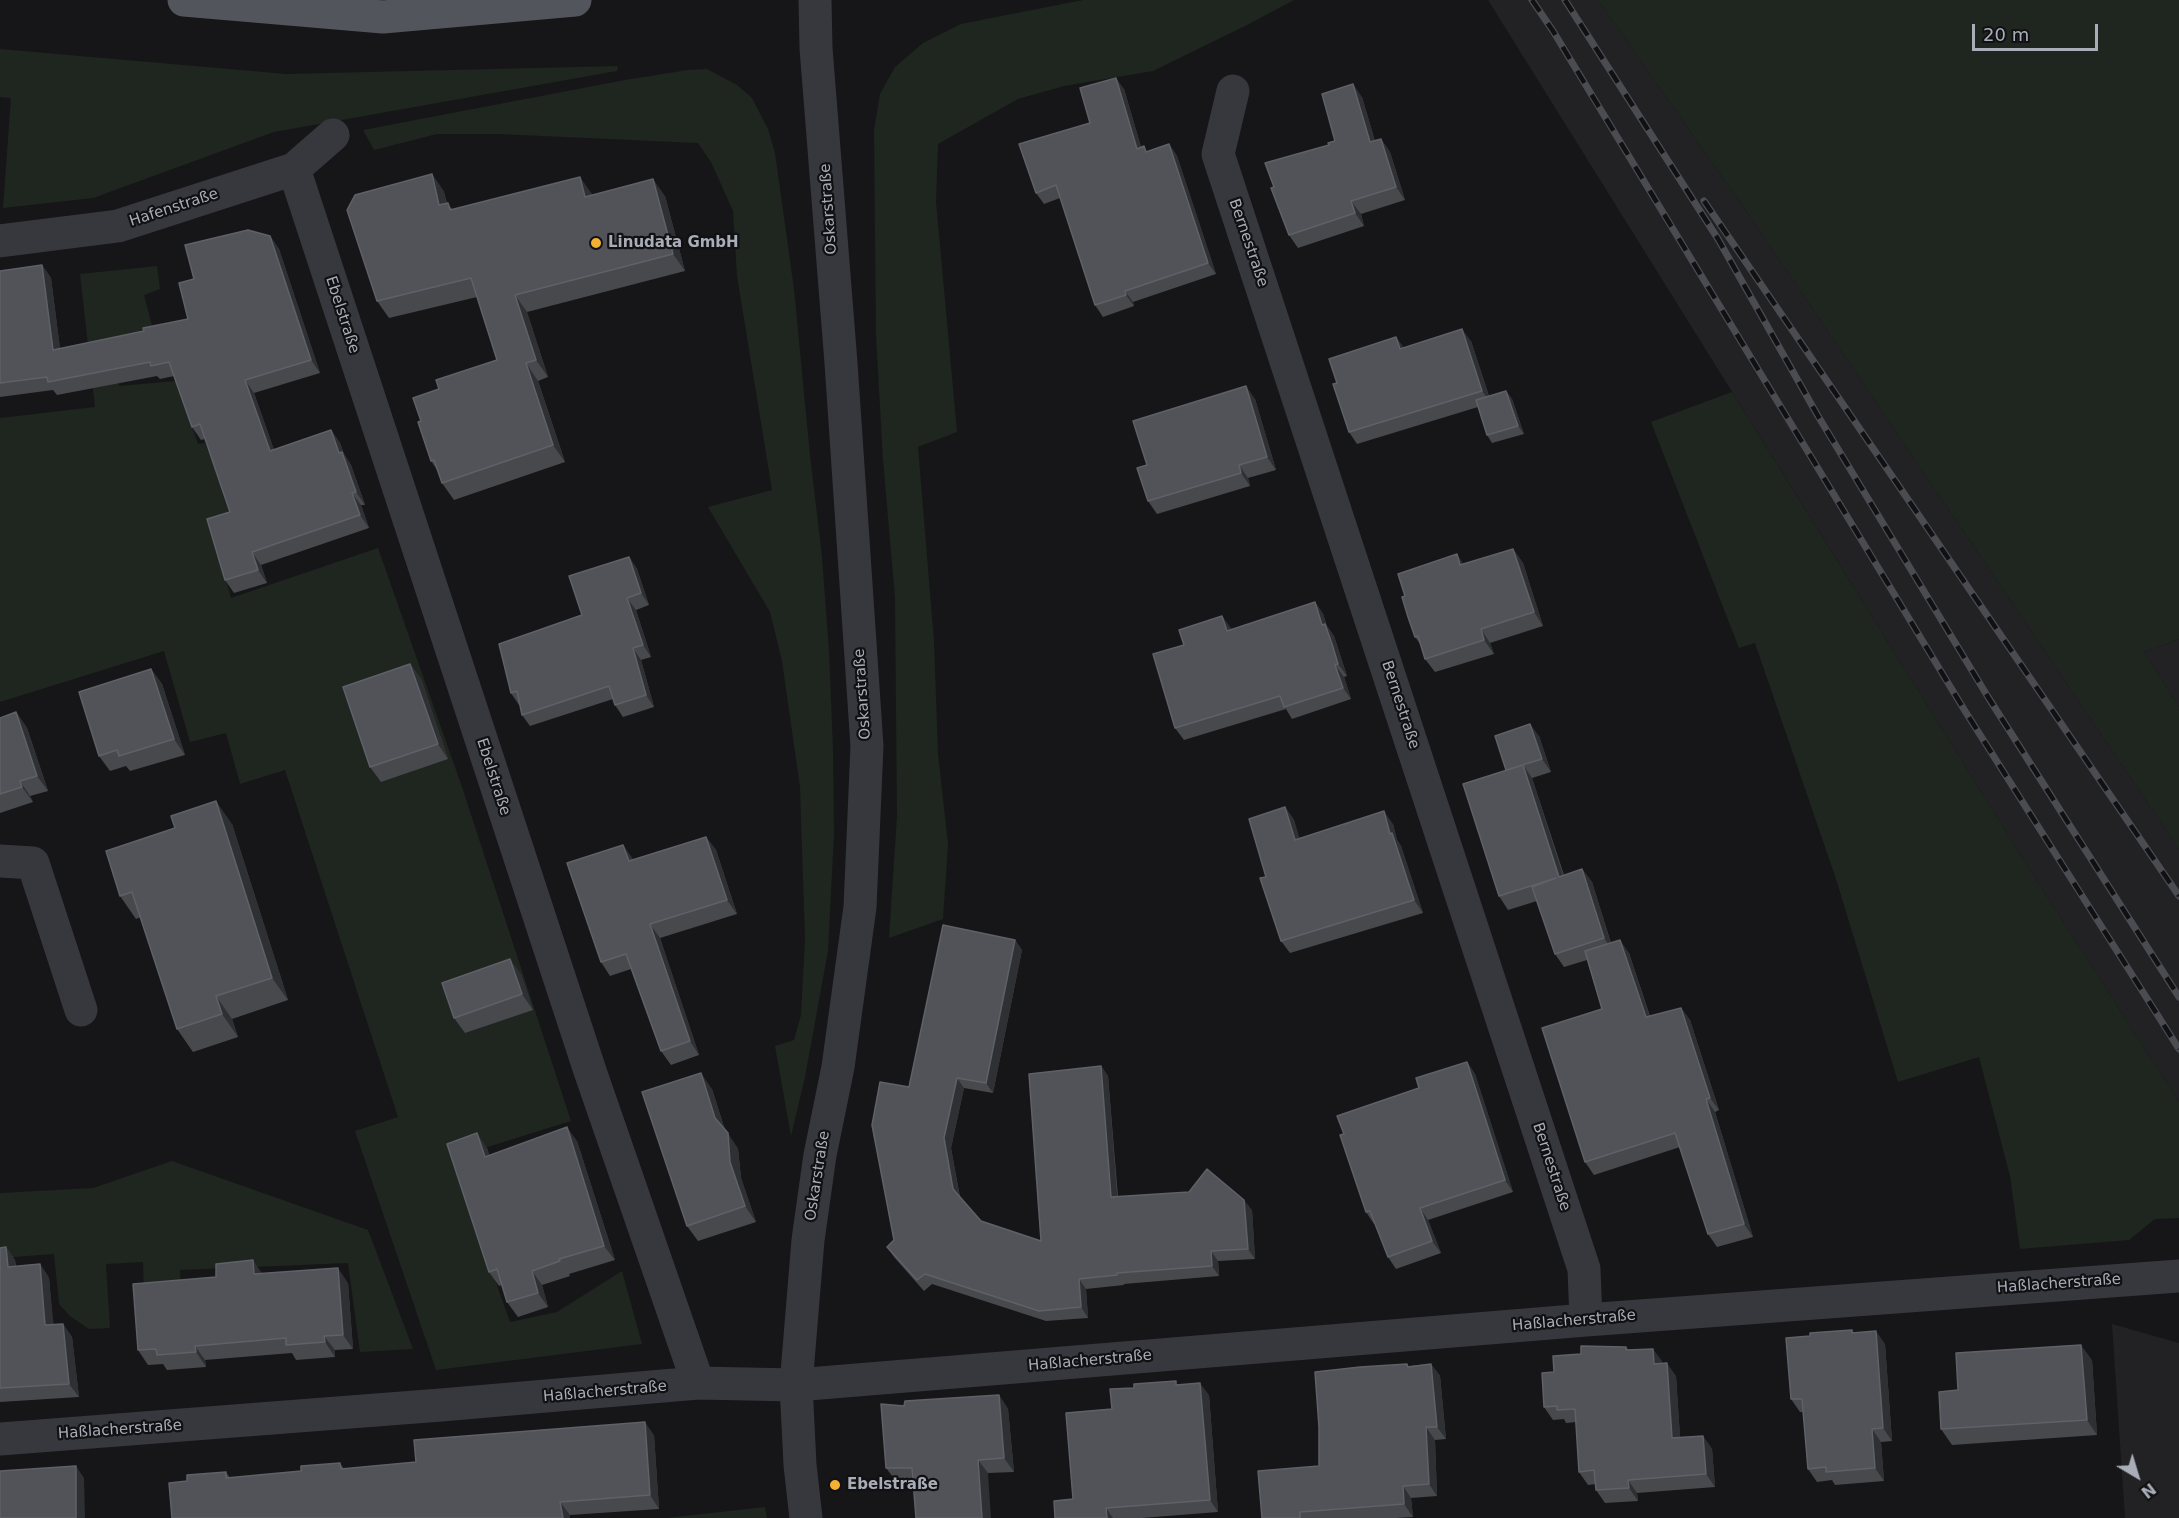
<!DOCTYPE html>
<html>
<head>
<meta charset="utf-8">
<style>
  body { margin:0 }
  #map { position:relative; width:2179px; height:1518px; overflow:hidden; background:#161618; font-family:"DejaVu Sans",sans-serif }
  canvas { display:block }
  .north { position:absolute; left:2107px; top:1446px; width:60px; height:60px; -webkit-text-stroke:4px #111113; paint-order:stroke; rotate:142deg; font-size:16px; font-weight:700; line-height:24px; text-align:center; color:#a8adb8 }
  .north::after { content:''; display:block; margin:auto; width:21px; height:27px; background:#a8adb8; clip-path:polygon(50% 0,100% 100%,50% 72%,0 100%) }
  .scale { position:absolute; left:1972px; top:24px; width:126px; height:27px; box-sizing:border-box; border:3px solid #a8adb8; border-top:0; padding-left:8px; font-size:18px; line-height:21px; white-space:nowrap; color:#a8adb8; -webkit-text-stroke:4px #111113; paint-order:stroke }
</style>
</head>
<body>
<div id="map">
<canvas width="2179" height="1518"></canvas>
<div class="north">N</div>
<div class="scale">20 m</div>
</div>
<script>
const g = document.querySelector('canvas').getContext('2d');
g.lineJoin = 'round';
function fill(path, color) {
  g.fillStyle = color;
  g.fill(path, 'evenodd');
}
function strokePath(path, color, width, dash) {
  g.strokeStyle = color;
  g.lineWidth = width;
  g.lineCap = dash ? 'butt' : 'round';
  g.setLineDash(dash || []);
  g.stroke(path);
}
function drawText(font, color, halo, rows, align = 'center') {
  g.font = font + ' "DejaVu Sans",sans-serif';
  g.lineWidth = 4.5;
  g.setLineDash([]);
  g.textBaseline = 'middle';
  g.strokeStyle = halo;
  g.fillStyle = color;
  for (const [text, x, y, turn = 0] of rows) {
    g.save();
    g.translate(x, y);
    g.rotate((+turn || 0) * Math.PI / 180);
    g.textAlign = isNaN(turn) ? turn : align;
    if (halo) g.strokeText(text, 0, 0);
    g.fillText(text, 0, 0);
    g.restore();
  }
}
fill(new Path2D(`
  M1488,0H1598L1747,212L2179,849V1102L2028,867Z
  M2179,639V707L2144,652Z
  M2112,1324L2179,1343V1518H2125Z`), '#222225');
fill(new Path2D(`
  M1083,0H1294L1249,24L1153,71L1064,86L1018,99L938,144L936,202L957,432L918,447L934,641L938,754L948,844L943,919L889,938L897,816L895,598L883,460L876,336L874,130L880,94L895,67L923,43L961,24Z
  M1598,0H2179V639L2144,652L2179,707V849L1747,212Z
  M0,49L286,74L618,66L617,71L274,132L93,198L3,208L11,98L0,97Z
  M707,69L737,85L752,98L768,129L775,153L794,289L810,455L822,557L829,652L833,749L834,834L828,951L805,1077L791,1136L775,1046L794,1040L801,1015L805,939L800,787L782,661L770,612L708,507L772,490L737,276L733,211L711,162L698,143L498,134H437L374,150L363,130L625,80L688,70Z
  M157,266L160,289L144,295L155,337L114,345L119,386L176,381L198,444L205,443L220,479L251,516L214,533L231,598L378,548L462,787L571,1121L452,1158L510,1322L557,1312L622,1271L642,1344L436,1370L355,1131L398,1117L285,770L240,784L226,733L190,742L164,651L0,702V418L95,407L80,274Z
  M1732,392L2028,867L2179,1102V1218L2155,1219L2129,1240L2020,1249L2010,1176L1979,1057L1898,1082L1836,879L1755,643L1739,648L1651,422Z
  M172,1161L368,1230L413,1349L360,1352L348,1263L180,1270L181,1287L144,1292L143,1262L106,1264L110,1328L89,1329L70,1316L59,1304L54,1254L0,1258V1193L93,1188Z
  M765,1507L767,1518H666Z`), '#1e261f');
strokePath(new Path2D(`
  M1233,91L1218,154L1584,1269L1586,1320
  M294,169L590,1071L698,1383
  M0,241L118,226L294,169L333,135
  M0,861L33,863L81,1010
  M0,1439L441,1405L698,1383L796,1385L1586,1320L2179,1276
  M806,1518L800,1465L796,1385L808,1240L820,1155L838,1067L860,907L867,746L841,363L816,48L815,0`), '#37383d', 33);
strokePath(new Path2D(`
  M184,0L383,17L575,0`), '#53555c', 33);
const rail = new Path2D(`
  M1532,0L1553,31L1965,711L2179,1049
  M1565,0L1718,239L1818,416L1988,697L2179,997
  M1704,201L2179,896`);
strokePath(rail, '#4a4c52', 7);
strokePath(rail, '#111113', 4.5, [14]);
fill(new Path2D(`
  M1124,89L1141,147L1148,152L1169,144L1177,156L1216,274L1133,302L1134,306L1103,317L1095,305L1060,198L1044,204L1036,193L1090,123Z
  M1362,97L1375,141L1381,139L1390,152L1405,200L1361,214L1364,226L1298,248L1289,235L1274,187L1335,141Z
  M432,174L444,192L447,203L453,210L592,195L665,196L685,271L527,312L548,377L538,381L565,462L454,500L442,483L438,471L431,461L421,421L439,389L497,360L477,297L389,318L377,301Z
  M270,236L279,249L320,373L254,393L274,450L331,430L340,443L344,454L351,465L365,505H361L369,528L261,565L267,583L234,593L225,580L230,512L205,439L201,440L192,427L174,376L160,379L157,376L57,395L53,390L0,397V271L42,265L51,278L60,349L144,331L188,319L194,279Z
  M1396,337L1403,348L1471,341L1489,396L1506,391L1512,399L1524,434L1492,443L1487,435L1478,407L1357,444L1349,432L1337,383Z
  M1255,399L1276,470L1248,478L1250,486L1157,514L1148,501L1147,465Z
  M1513,549L1523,563L1543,626L1490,643L1494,654L1435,672L1425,659L1421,645L1415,637L1405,596L1464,564Z
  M629,557L637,569L649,605L636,610L651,657L641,660L654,707L623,717L615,705L613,699L530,726L522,715L520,705H519L511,693L582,615Z
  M1315,602L1323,614L1327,626L1334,636L1347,676L1344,677L1351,699L1292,719L1286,709L1184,740L1175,728L1184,645L1231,628V630Z
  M410,664L421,679L448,759L381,782L370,767Z
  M151,669L162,684L185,755L130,771L126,766L110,771L99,756Z
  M16,712L27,728L48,791L30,796L33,802L0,813V718Z
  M1539,736L1551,772L1532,778L1564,875L1582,869L1592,882L1611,943L1629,953L1650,1016L1681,1008L1690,1020L1719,1110L1715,1112L1753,1237L1717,1247L1708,1234L1680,1147L1594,1175L1585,1162L1602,1009L1587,960L1564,967L1555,954L1537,901L1508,910L1499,896L1506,770Z
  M1285,807L1294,820L1299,838L1393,824L1397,840L1401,846L1423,913L1290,953L1281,941L1266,877Z
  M232,824L288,1000L232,1019L238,1037L193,1052L177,1029L141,917L136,919L120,896L175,828Z
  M706,837L716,850L737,914L660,938L699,1055L671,1065L661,1051L631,969L610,976L601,962L633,859V860Z
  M1015,940L1022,950L993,1093L964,1088L951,1148L960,1197L981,1221L1041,1241L1101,1066L1108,1076L1118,1197L1252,1210L1255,1259L1218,1261L1219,1276L1124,1284V1285L1086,1289L1088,1318L1046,1321L932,1284L924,1291L894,1257L887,1247L894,1240L909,1087Z
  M521,974L533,1010L465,1033L454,1018Z
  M1467,1062L1475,1074L1513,1192L1428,1220L1441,1253L1396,1269L1388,1257L1375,1224H1374L1366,1212L1419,1088Z
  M712,1089L725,1130L738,1149L741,1178L756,1222L698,1241L687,1226Z
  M577,1141L615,1260L569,1274L570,1276L542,1285L548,1307L518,1317L507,1302L502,1285L499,1286L489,1272L487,1148L489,1155Z
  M6,1247L15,1260L16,1266L40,1264L49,1278L53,1325L63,1324L72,1337L79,1397L0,1402V1248Z
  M262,1274L348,1283L353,1349L335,1350V1357L296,1360L292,1353L205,1360L206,1367L167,1370L163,1364L148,1365L138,1350Z
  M1852,1330L1854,1333L1885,1344L1892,1441L1881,1442L1884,1481L1835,1485L1832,1480L1817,1482L1808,1469L1803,1412H1800L1791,1399Z
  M1626,1347L1629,1350L1662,1361V1363L1676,1376L1680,1437L1703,1436L1712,1449L1715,1487L1637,1493L1638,1501L1605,1503L1596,1490V1484L1588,1485L1579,1472L1576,1422L1566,1423L1564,1419L1553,1420L1544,1407L1554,1372L1581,1354Z
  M2092,1360L2097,1435L1952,1445L1941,1429Z
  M1431,1364L1440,1376L1446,1439L1435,1440L1437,1496L1411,1498L1413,1517L1396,1518H1262L1319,1466L1409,1366Z
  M1178,1385L1209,1395L1218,1512L1142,1518H1055L1073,1499L1112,1409Z
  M999,1395L1008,1409L1014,1472L988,1473L913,1481H896L886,1468L904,1406Z
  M654,1435L659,1509L570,1515L187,1481L226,1472L230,1478L301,1471L340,1463L344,1469L416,1462Z`), '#47494d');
fill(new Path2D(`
  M1116,78L1124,89L1145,160L1137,149Z
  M1353,84L1362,97L1379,155L1370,142Z
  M1381,139L1390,152L1405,200L1396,187Z
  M1169,144L1177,156L1216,274L1208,263Z
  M432,174L444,192L451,222L439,205Z
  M580,177L592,194L597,214L585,197Z
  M653,179L665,196L685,271L673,254Z
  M1351,201L1361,214L1364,226L1355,213Z
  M270,236L279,249L320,373L311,360Z
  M42,265L51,278L62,363L53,350Z
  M1125,291L1133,302L1134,306L1126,295Z
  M515,295L527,312L548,377L536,360Z
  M1462,329L1471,341L1491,403L1482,391Z
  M1396,337L1405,349H1400Z
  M526,363L538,381L565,462L553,445Z
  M245,380L254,393L279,464L270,451Z
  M1246,386L1255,399L1276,470L1267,457Z
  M1506,391L1512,399L1524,434L1518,426Z
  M331,430L340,443L344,454L351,465L365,505L356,492L339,453Z
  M1239,465L1248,478L1250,486L1241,473Z
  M352,493L361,505L369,528L360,515Z
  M1513,549L1523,563L1543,626L1534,612Z
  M252,552L261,565L267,583L258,570Z
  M1457,554L1466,568L1460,565Z
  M629,557L637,569L649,605L641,593Z
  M627,598L636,610L651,657L643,645Z
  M1315,602L1323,614L1327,626L1334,636L1347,676L1338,664L1322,625Z
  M1222,616L1231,628L1235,643L1227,631Z
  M1481,629L1490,643L1494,654L1484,640Z
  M633,648L641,660L654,707L646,695Z
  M410,664L421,679L448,759L438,744Z
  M1335,665L1344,677L1351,699L1343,688Z
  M151,669L162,684L185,755L174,739Z
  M16,712L27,728L48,791L37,776Z
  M1530,724L1539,736L1551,772L1542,759Z
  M1523,765L1532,778L1568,891L1559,877Z
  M20,781L30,796L33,802L22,787Z
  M216,801L232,824L288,1000L272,978Z
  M1285,807L1294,820L1304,852L1295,840Z
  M1384,811L1393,824L1397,840L1401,846L1423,913L1414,900L1390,834Z
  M706,837L716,850L737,914L727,900Z
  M623,845L633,859L638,875L629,861Z
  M1582,869L1592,882L1613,951L1604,938Z
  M650,924L660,938L699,1055L690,1041Z
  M1015,940L1022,950L993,1093L986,1083Z
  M1620,940L1629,953L1654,1030L1646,1017Z
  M510,959L521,974L533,1010L522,994Z
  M216,996L232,1019L238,1037L222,1014Z
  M1681,1008L1690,1020L1719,1110L1710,1098Z
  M1467,1062L1475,1074L1513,1192L1505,1180Z
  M1101,1066L1108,1076L1118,1207L1111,1197Z
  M701,1073L712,1089L726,1133L715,1118Z
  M957,1078L964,1088L951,1148L960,1199L953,1189L944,1138Z
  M1706,1099L1715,1112L1753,1237L1744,1224Z
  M567,1127L577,1141L615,1260L604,1246Z
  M477,1133L487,1148L495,1171L485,1157Z
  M728,1133L738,1149L741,1178L756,1222L745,1206L730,1162Z
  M1244,1200L1252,1210L1255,1259L1248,1249Z
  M1420,1208L1428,1220L1441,1253L1432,1241Z
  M6,1247L15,1260L17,1280L8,1267Z
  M1211,1251L1218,1261L1219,1276L1212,1266Z
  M253,1260L263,1275L254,1274Z
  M40,1264L49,1278L55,1339L45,1325Z
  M338,1268L348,1283L353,1349L343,1335Z
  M532,1271L542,1285L548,1307L538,1293Z
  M1079,1279L1086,1289L1088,1318L1081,1307Z
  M63,1324L72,1337L79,1397L69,1384Z
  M1876,1331L1885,1344L1892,1441L1883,1428Z
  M324,1336L335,1350V1357L325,1342Z
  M2081,1345L2092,1360L2097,1435L2087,1420Z
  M195,1346L205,1360L206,1367L196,1352Z
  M1653,1349L1662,1361L1663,1377L1654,1364Z
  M1667,1363L1676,1376L1681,1451L1672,1438Z
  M1431,1364L1440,1376L1446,1439L1437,1427Z
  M1200,1383L1209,1395L1218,1512L1210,1500Z
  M999,1395L1008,1409L1014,1472L1004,1458Z
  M645,1422L654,1435L659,1509L650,1495Z
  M1426,1427L1435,1440L1437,1496L1429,1484Z
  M1872,1429L1881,1442L1884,1481L1875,1468Z
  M1703,1436L1712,1449L1715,1487L1706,1474Z
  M978,1460L988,1473L991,1518H982Z
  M76,1466L84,1478L85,1518H76Z
  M1628,1480L1637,1493L1638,1501L1629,1488Z
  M1403,1486L1411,1498L1413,1517L1404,1504Z
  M560,1502L570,1515V1518H563Z
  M1106,1508L1113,1518H1107Z`), '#2f3033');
const building = new Path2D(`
  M1116,78L1137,149L1144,146L1146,152L1169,144L1208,263L1125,291L1126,295L1095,305L1056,185L1036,193L1019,144L1090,123L1080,88Z
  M1353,84L1370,142L1381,139L1396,187L1351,201L1355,213L1289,235L1271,188L1274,187L1265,163L1329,145L1328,143L1335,141L1322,94Z
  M432,174L439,205L448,203L450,210L580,177L585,197L653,179L673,254L515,295L536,360L526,363L553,445L442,483L434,460L431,461L418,422L421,421L413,398L439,389L436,380L497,360L471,278L377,301L347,210L355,195Z
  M248,230L270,236L311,360L245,380L270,451L331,430L339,453L342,452L356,492L352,493L360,515L252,552L258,570L225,580L207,519L230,512L200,424L192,427L169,362L151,366L150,362L48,382L47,377L0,383V271L42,265L53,350L144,331L143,328L188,319L179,283L194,279L185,245Z
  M1462,329L1482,391L1349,432L1333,384L1337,383L1329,359L1396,337L1400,349Z
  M1246,386L1267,457L1239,465L1241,473L1148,501L1137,468L1147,465L1133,421Z
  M1506,391L1518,426L1487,435L1476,400Z
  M1513,549L1534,612L1481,629L1484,640L1425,659L1418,636L1415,637L1408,617L1402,597L1405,596L1398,574L1457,554L1460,565Z
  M629,557L641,593L627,598L643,645L633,648L646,695L615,705L609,686L522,715L517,691L511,693L499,644L582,615L569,576Z
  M1315,602L1322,625L1325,624L1332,644L1338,664L1335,665L1343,688L1284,707L1280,696L1175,728L1153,654L1184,645L1179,630L1222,616L1227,631Z
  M410,664L438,744L370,767L343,687Z
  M151,669L174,739L119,756L117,750L99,756L79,692Z
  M16,712L37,776L20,781L22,787L0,794V718Z
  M1530,724L1542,759L1506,770L1495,736Z
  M1523,765L1559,877L1582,869L1604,938L1555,954L1532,887L1556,878L1499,896L1463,784Z
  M216,801L272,978L216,996L222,1014L177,1029L132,892L120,896L106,851L175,828L171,816Z
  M1285,807L1295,840L1384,811L1390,834L1392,833L1414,900L1281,941L1260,878L1266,877L1249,819Z
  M706,837L727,900L650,924L690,1041L661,1051L626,954L601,962L567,863L623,845L629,861Z
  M943,925L1015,940L986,1083L957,1078L944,1138L953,1189L981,1221L1041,1241L1029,1074L1101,1066L1111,1197L1189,1192L1207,1169L1244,1200L1248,1249L1211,1251L1212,1266L1117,1273V1275L1079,1279L1081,1307L1039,1311L925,1274L917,1280L887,1247L894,1240L872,1125L880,1082L909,1087Z
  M1620,940L1646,1017L1681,1008L1710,1098L1706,1099L1744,1224L1708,1234L1675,1133L1585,1162L1542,1028L1602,1009L1585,951Z
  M510,959L522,994L454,1018L442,983Z
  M1467,1062L1505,1180L1420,1208L1432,1241L1388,1257L1370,1211L1366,1212L1340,1135L1344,1134L1337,1116L1419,1088L1416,1078Z
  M701,1073L715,1118L728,1133L730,1162L745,1206L687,1226L642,1092Z
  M567,1127L604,1246L559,1259L560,1261L532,1271L538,1293L507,1302L497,1269L489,1272L447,1144L477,1133L485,1157Z
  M6,1247L8,1267L40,1264L45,1325L63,1324L69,1384L0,1388V1248Z
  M253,1260L254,1274L338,1268L343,1335L324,1336L325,1342L286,1345V1338L195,1346L196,1352L157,1355L156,1349L138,1350L133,1284L216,1277V1264Z
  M1852,1330V1333L1876,1331L1883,1428L1872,1429L1875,1468L1826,1472V1467L1808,1469L1802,1399H1791L1786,1338L1810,1336V1333Z
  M2081,1345L2087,1420L1941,1429L1939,1392L1958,1390L1956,1353Z
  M1581,1346L1626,1347V1350L1653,1349L1654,1364L1667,1363L1672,1438L1703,1436L1706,1474L1628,1480L1629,1488L1596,1490L1594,1470L1579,1472L1575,1409L1557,1410V1406L1544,1407L1542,1373L1554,1372L1553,1356L1581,1354Z
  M1407,1364L1408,1367L1431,1364L1437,1427H1426L1429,1484L1403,1486L1404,1504L1300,1512V1518H1262L1258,1471L1319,1466V1427L1315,1372L1360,1367Z
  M1176,1381V1385L1200,1383L1210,1500L1106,1508L1107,1518H1055L1054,1501L1073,1499L1066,1413L1112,1409L1110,1389L1134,1388V1384Z
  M999,1395L1004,1458L978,1460L982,1518H916L912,1468H886L881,1404L904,1406L905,1401Z
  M645,1422L650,1495L560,1502L563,1518H172L169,1483L187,1481V1475L226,1472V1478L301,1471V1466L340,1463L341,1469L416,1462L414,1440Z
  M76,1466V1518H0V1471Z`);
fill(building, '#525359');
strokePath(building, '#5f6168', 1.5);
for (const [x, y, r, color] of [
  [596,243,6,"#f2b134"],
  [835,1485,6,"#f2b134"]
]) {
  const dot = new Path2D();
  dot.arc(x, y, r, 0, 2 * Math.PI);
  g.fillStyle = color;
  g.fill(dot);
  strokePath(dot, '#111113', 2);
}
drawText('15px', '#a8adb8', '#111113', [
  ["Hafenstraße",174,208,-18],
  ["Oskarstraße",829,209,-94],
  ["Bernestraße",1248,243,71],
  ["Ebelstraße",342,315,72],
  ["Oskarstraße",863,694,-94],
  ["Bernestraße",1400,705,72],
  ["Ebelstraße",493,777,72],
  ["Bernestraße",1551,1167,72],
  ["Oskarstraße",818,1176,-81],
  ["Haßlacherstraße",2059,1284,-4],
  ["Haßlacherstraße",1574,1321,-5],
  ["Haßlacherstraße",1090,1361,-5],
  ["Haßlacherstraße",605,1392,-5],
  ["Haßlacherstraße",120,1430,-4]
]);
drawText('bold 15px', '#a8adb8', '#111113', [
  ["Linudata GmbH",608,243],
  ["Ebelstraße",847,1485]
], 'left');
</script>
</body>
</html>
